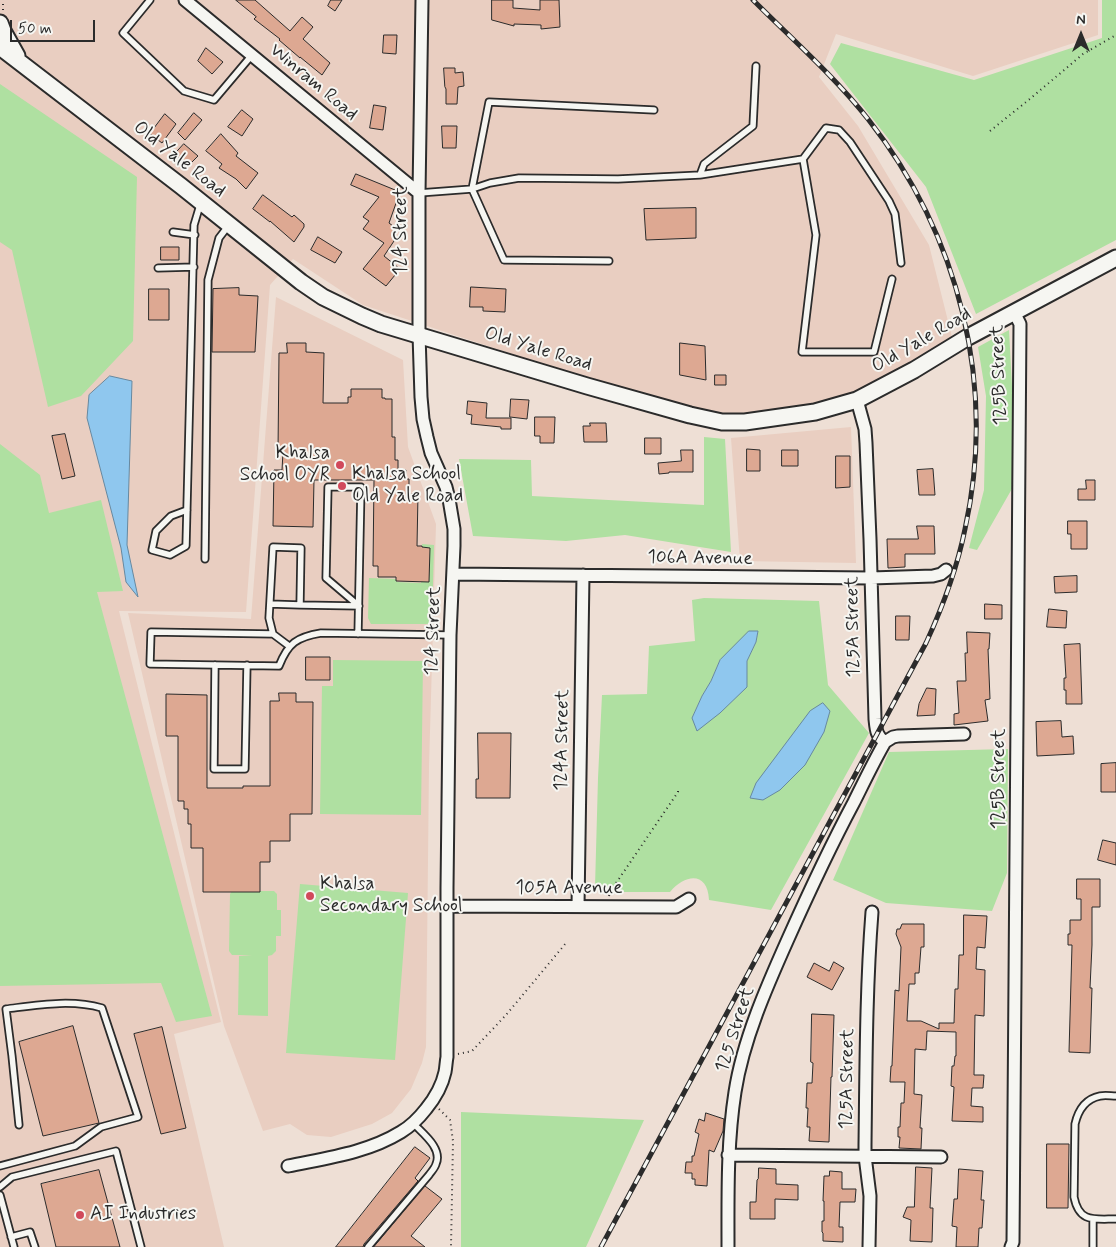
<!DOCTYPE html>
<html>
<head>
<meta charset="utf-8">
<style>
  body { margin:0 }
  #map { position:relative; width:1116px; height:1247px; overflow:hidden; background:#eedfd5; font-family:Mynerve,sans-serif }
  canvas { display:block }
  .north { position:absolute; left:1056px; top:10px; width:50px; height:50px; -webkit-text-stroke:4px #f6f6f2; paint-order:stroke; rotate:0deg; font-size:14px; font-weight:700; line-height:20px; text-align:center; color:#2b2b2b }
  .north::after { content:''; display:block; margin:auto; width:18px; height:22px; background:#2b2b2b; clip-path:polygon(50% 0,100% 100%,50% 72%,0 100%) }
  .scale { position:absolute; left:10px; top:20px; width:85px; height:22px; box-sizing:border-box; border:2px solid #2b2b2b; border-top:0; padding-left:6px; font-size:15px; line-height:18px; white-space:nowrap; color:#2b2b2b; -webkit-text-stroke:4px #f6f6f2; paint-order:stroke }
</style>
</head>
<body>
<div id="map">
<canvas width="1116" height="1247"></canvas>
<div class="north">N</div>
<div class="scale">50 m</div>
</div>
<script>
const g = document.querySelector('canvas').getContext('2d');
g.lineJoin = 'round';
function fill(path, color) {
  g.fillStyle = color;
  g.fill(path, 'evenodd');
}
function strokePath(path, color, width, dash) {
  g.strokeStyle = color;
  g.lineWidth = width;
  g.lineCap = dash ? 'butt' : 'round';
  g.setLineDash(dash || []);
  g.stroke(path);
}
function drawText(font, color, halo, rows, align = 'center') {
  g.font = font + ' Mynerve,sans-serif';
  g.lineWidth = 4;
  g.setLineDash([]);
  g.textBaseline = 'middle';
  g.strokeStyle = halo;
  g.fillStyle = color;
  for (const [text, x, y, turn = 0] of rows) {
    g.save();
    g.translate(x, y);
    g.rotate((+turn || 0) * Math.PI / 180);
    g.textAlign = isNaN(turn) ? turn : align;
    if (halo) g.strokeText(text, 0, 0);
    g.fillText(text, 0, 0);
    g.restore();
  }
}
fill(new Path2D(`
  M0,0H1098V35L973,76L836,34L819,77L858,126L929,245L952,337L868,387L809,406L724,417L613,387L363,305L293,259L270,285L246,612L119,611L221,1022L174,1034L224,1247H0Z
  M276,297L403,360L408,447L436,524L429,766L426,1047L422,1063L411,1089L392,1113L372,1124L331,1137L307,1135L290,1124L263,1131L224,1026L128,613L251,619Z
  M851,427L856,563L740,561L731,438Z`), '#e9cec1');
fill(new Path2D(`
  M1102,0H1116V240L976,314L926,187L830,64L841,43L974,80L1102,38Z
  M0,84L137,177L133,341L81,396L48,407L12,250L0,242Z
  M1009,330L1017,480L977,550L969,548L984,490L986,396L978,347Z
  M704,437L725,439L731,552L625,535L566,541L473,536L459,459L531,460L532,496L704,505Z
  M0,444L40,475L49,513L101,500L123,591L97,592L212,1016L176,1022L161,983L0,986Z
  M422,544L434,545L432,624H371L368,618L369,578L397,579V582L421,583Z
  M704,598L819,601L828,685L869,733L771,910L709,900C708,872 686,873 670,892H599L595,887L598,778L602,695L647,694L649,646L695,641L692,600ZM758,631L756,642L747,661L692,718L702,696L711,681L720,660Z
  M333,660L423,661L421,815L320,814L322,686H333Z
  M1008,749L1007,873L992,911L886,903L833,880L889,752Z
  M300,884L408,893L395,1060L286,1053Z
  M232,891H274L277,894V910H281V936H276V951L272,955L268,956V1016L238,1015L239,956L252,955H232L229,951L230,894Z
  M461,1112L644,1120L586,1247H461Z`), '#afe0a1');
const water = new Path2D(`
  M110,376L132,381L127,545L138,597L126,582L121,548L87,418L89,395Z
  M749,631H758L756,642L747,661V687L720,713L697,731L692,718L702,696L711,681L720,660Z
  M823,703L830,711L824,732L805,765L780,790L763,800L750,798L756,783L810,711Z`);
fill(water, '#8fc7ee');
strokePath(water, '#6789a0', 1);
const building = new Path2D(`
  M236,0H255L290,31L302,17L313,27L303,39L330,63L322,75L300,57V58L279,40L280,39L254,19L256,17Z
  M331,0H342L335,11L328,6Z
  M492,0H513V8L540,10V0H559L560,27L541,29V25L514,24V26L492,20Z
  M384,35H397L396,54L383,53Z
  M206,48L223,62L212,74L198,61Z
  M444,68H455V73L463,72L464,86L458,87L457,104H446V89L445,87Z
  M374,105L386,107L383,130L370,128Z
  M242,110L253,119L242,136L228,127Z
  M194,113L202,120L185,140L178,133Z
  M165,114L176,124L162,143L150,134Z
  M442,126H457L456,148H443Z
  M221,134L238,153L236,156L258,173L246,189L236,179L219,168L222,164L206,151Z
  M184,144L198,156L189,165L174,155Z
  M356,174L400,192L389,223L397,229L393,233L394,241L384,256L400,269L386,286L363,269L384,243L363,229L369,221L363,217L379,197L351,185Z
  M263,195L292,217L294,215L304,224V227L294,242L270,221V222L253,209Z
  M696,208V238L646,240L644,209Z
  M318,237L342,252L335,263L311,250Z
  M161,247H179V260H161Z
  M471,287L506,289L505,312L483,311V307H470Z
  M239,288V295L258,296L255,352H212L213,289Z
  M149,289H169V320H149Z
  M287,343H306V352L324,353L323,403H348V397H351V389H382V398H385V399H392V437H395V460H398V470H406L405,479H409V494H418L417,546H422V547L430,548L429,582L396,581V577H378V566H373L374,480H314L313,527L273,526L274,470H282L283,452L278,451L279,353H287Z
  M680,343L705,346L706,380L680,375Z
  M715,375H726V385H715Z
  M511,399L529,400L527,419L510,417Z
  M468,401L487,403L486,418H511V429H501V427L471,424L472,415L467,414Z
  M535,417H555L554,443H540V436H535Z
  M590,423H606L607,442H584L583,426H590Z
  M65,434L75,476L62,479L52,436Z
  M645,438H661V454H645Z
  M747,449L760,450V471H747Z
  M681,450H693V472H669V473L659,474L658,463L681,461Z
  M782,450H798V466H782Z
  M836,456H850V487L836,488Z
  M933,469L935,495H919L917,470Z
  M1086,480H1095V500H1078V489H1086Z
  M1068,521H1087V549H1071V534H1068Z
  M917,526H934L935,554H905V567L888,568L887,539H918Z
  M1077,576V592L1055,593L1054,577Z
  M985,604L1002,605V619H985Z
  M1049,609L1067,611L1066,628L1047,627Z
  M896,616H910L909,640H896Z
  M967,632L990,633L989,649H988L990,699L985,700L988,721L954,725V714L959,713L957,681H966L965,653H967Z
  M1080,644L1082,704H1066V690H1064V678H1066L1064,645Z
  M306,657H330V680H306Z
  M927,688L936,689L935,715L917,716L919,704Z
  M279,693H296V702H313L312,814H290V841H270V862H260V892H203V848H191V824H188V809H184V801H178V736H166V694L207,695V788H243V786H270V701H279Z
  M1061,721L1062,737L1073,736L1074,754L1037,756L1036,722Z
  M478,733H511L510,798H476V779H478Z
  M1116,763V792H1101V764Z
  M1103,840L1116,843V865L1098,860Z
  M1077,879H1100V907H1092V945L1090,988H1092L1090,1053L1069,1052L1072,945H1068V934H1070V920H1081V899H1077Z
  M964,915L987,916L985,948L977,947L976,969L985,970L984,1016L975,1015L974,1075H984L983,1088H972L971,1106L983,1107V1122L952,1121L954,1087L951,1086L952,1066H954L955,1056H956V1032L927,1031L926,1050L915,1049L914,1094L922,1095L920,1128H922L921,1149L899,1148L900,1137H898V1127H900L901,1103H904L905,1082H890L891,1066H892L895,990L899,991L901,947L896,934L897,929H900L902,924H924V947H921L919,973H915V984H909L907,1021H921L939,1029V1023H954L955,989H958L959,955H963Z
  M834,962L844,968L832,990L807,977L814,963L829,971Z
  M812,1014L834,1015L832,1077H831L829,1142L809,1141L810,1127H807L808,1108H806L807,1083H812L813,1063L811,1062Z
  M73,1026L99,1123L43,1136L19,1042Z
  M162,1027L186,1128L161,1134L134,1034Z
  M706,1113L724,1119L723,1131L714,1152L709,1150L707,1186L695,1185V1179H692V1173H685L686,1162H692V1156H694L699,1134L695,1132L699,1119L704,1121Z
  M1047,1144H1069L1068,1208H1047Z
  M415,1147L430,1158L415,1178L418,1181L364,1244L363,1247H336Z
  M916,1167L932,1168L930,1208H933L932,1242L910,1241L911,1220L903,1217L907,1207H914Z
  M759,1168L776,1169V1184L798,1185V1200L775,1199V1219H750V1202H756L757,1180L758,1179Z
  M959,1169L983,1171L981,1200H984L982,1228H979L978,1247H956L957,1227L952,1226L954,1199H957Z
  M99,1170L120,1247H56L41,1184Z
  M830,1171L842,1172V1189H856L855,1202H840L839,1227H843V1242L823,1241V1233L822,1232V1221H824V1201H823L824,1176H829Z
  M425,1186L442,1199L411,1236L425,1247H374Z`);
fill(building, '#dda892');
strokePath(building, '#2b2b2b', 1);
const service = new Path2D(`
  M150,0L123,33L184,91L214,100L252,55
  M803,159L826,128L839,130L850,142L889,201L895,214L901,263
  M700,175L704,164L753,126L756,66
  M419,193L472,189L489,102L654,110
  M173,232L195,235
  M609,261L504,260L472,189L490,183L519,178L618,179L700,175L803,159L816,235L802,352H874L892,279
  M158,268L194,267
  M187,510L171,516L156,531L152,550L170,555L186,546L194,225L200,205
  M205,559L208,280L219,238L229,225
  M270,604L300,605
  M273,634L151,632L150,664L279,666C288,643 297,637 321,633L450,635
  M358,634L361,487H328L326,578L359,606
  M289,646L273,634L269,618L273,547L301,548L300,605L359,606
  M215,665L214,769H245L247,665
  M1116,1096C1111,1096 1105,1095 1100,1096C1085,1099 1078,1111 1075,1124L1074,1197C1079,1223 1094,1219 1116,1219
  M0,1166L75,1146L101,1127L138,1117L102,1008C71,999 38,1005 6,1009L12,1056L19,1125
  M0,1187L12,1177L116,1151L141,1247
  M0,1195L14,1247
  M11,1237L30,1232L35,1247
  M368,1247L429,1175C431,1172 435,1168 436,1164C443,1148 422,1133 413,1123
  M1093,1247V1219`);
const minor = new Path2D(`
  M185,0L419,193
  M453,574L871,578L933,576L941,574L946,570
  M885,742L893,737L898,736L964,734
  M447,906L676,907L689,899
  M578,906L583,575
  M728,1155L941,1157
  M288,1166C326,1158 367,1153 401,1132C411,1126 419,1118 426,1109C435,1098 442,1086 445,1072C446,1067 446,1062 447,1057V888L450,635L454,546V529L449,499L446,487L431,453L427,437L423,419L421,397L419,334V193L422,0
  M728,1247C728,1195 727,1143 735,1092C743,1040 767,986 788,939C809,892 830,847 854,802C864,782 874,761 885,742C876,736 876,729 875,719L870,539L866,443L865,429L857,400
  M869,1247L870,1196L865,1156V1145C866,1067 866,989 872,912
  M1011,1247L1013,1242C1018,936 1020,630 1020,324L1014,312`);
const secondary = new Path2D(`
  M0,23L3,31L17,56
  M0,47L181,186L301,282L323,297L362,316L381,324L587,386L690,415L722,422H745L815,412L857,400L914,370L968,337L1116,258`);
strokePath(service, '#2b2b2b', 9);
strokePath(minor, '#2b2b2b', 15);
strokePath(secondary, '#2b2b2b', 19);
strokePath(new Path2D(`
  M3,10V0
  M990,131L1031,98L1083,54L1116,35
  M609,896L610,892L678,792V789
  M458,1054L472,1051L506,1015L566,943
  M439,1109L450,1120L453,1141L451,1247`), '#2b2b2b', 2, [1, 4]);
strokePath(service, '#f6f6f2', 5.5);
strokePath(minor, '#f6f6f2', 11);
strokePath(secondary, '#f6f6f2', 15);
const rail = new Path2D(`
  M601,1247L926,643C943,606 957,569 965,529C997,384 959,235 868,119C834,76 792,39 753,0`);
strokePath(rail, '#2b2b2b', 5);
strokePath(rail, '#f6f6f2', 3, [9]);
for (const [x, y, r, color] of [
  [340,465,5,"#d1495b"],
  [342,486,5,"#d1495b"],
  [310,896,5,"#d1495b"],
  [80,1215,5,"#d1495b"]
]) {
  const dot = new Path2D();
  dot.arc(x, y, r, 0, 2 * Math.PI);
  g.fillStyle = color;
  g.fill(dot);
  strokePath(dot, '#f6f6f2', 2);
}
drawText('19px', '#2b2b2b', '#f6f6f2', [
  ["Winram Road",313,83,40],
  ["Old Yale Road",179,160,38],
  ["124 Street",402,231,-90],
  ["Old Yale Road",922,341,-30],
  ["Old Yale Road",538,350,17],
  ["125B Street",1000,375,-92],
  ["106A Avenue",700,559,1],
  ["125A Street",854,627,-91],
  ["124 Street",434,631,-88],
  ["124A Street",563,740,-89],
  ["125B Street",1000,779,-90],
  ["105A Avenue",569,889],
  ["125 Street",736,1030,-72],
  ["125A Street",848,1079,-89]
]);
drawText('19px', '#2b2b2b', '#f6f6f2', [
  ["Khalsa",330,454,"right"],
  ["School OYR",330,476,"right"],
  ["Khalsa School",352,475],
  ["Old Yale Road",352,497],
  ["Khalsa",320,885],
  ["Secondary School",320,907],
  ["AI Industries",90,1215]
], 'left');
</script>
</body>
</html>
